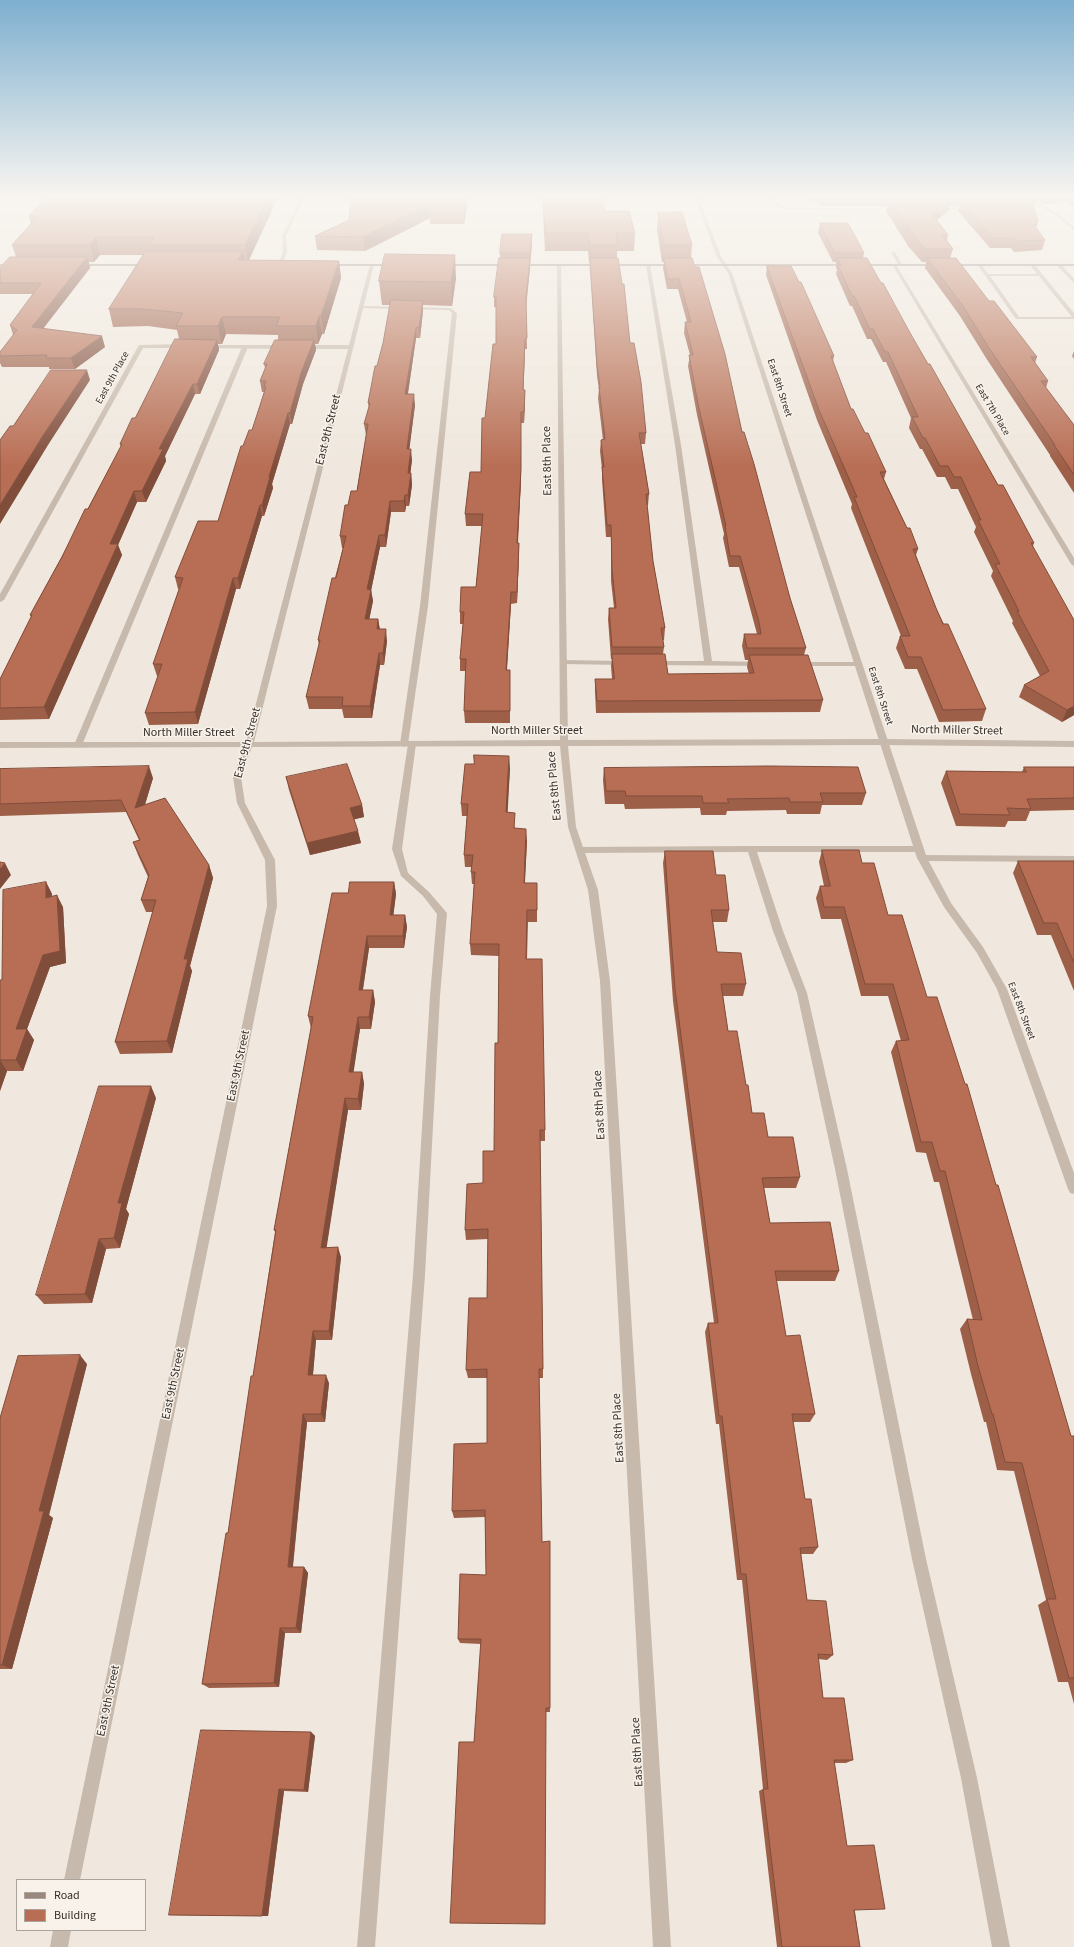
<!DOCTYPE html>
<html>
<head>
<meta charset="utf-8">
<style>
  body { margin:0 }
  #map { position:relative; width:1074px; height:1947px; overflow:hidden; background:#f0e8de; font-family:"Source Sans 3",sans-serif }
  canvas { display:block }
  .legend { position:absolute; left:16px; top:1879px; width:130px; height:52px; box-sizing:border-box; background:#f8f2ea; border:1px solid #aaa49d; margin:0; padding:5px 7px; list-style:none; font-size:12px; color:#352e2a }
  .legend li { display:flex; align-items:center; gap:8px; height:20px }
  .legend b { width:20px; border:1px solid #aaa49d }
</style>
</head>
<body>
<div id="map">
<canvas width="1074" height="1947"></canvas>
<ul class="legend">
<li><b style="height:5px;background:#9a887d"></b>Road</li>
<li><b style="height:11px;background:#b86e54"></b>Building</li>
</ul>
</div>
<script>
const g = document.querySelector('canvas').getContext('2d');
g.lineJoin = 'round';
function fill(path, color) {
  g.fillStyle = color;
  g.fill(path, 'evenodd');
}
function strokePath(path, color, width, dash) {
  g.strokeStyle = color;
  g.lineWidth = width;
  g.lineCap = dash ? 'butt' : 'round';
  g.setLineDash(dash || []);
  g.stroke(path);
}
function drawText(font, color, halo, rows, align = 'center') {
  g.font = font + ' "Source Sans 3",sans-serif';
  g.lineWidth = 3;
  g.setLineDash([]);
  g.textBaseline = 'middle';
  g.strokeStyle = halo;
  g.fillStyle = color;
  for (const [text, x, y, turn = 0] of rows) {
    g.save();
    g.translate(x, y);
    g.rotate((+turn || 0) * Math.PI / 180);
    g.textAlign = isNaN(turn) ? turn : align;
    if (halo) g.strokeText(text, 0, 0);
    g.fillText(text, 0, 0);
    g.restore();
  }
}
fill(new Path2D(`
  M768,195H772L778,204L788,208L901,209L788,210L776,206Z
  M945,195H950L973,207L970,209L934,210L935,208L967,207Z
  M891,252H895L903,266H899Z
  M648,264L650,265L681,445L712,661L761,662H764V666L653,665L649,663L653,661H704L675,445L646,265Z
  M977,264H981L988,274H1037L1030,265L1034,264L1074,313V319H1016ZM990,276H1039L1072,317H1019Z
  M360,306L450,308L457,313L428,606L408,744L412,741L416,744L402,849L408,873L429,892L447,913L440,996L425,1275L375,1947H357L413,1275L430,996L437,914L423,896L401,876L392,849L408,744L404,747L400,744L420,606L452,313L449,310L358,308Z
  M245,345L248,347L82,745L78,748L75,747L74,745L242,347Z
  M560,660L625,661L629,663L625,665L563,664H560Z
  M794,662H858L862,664L858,666H794Z
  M751,846H919L924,849L919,852H757L783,931L807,993L847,1169L926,1559L977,1778L1010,1947H992L961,1778L912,1559L835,1169L797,993L773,931L748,852L580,853L575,850L580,847Z
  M922,855L1074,856V862L922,861L917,858Z`), '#c7b9ab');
fill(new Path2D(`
  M302,195H306L286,236L287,252L282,265L278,266L283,252L282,236Z
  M1021,195H1025L1057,213L1074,227V230L1055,215Z
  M370,264L374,265L254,742L560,740L557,265L559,264L561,265L568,740L883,739L1074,741V747L883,745L568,746L576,827L598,890L610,981L671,1947H653L600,981L588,890L568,827L560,746L252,747L241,777L245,803L275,860L277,906L80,1880H64L267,906L265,860L237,803L233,777L244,747L0,748V742H246L348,349H303L300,347L303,345H349Z
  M892,264L896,265L1074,558V566L1071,564Z
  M1057,264H1061L1074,279V283L1057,266Z
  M139,345L185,344L188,346L185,348H143L4,600L0,602V594Z
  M203,345H285L288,347L285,349L205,348L203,347Z
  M53,1930H71L68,1947H50Z`), '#c7b9ab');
fill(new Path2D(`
  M694,195H698L721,257L732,273L927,858L951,903L983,947L1007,989L1074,1173V1194L1070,1193L1068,1189L997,989L977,953L944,907L917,858L728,273L717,257Z`), '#c7b9ab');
fill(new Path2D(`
  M0,264L18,265L0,266Z
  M74,264H150L152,265L150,266H76Z
  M326,264H396L398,265L396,266H324Z
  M442,264H1074V266H440Z`), '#9a887d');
fill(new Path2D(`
  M49,195H279L249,260L339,261L341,278L324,334H322L318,344H315L316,350L303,384L292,424H290L272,484L273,488L264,516H262L240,589H236L198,724L149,725L145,713L158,676H157L153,664L179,589H178L175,577L218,521L243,446L252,430L264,392H262L260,381L265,368L264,364L278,340V335L226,334L222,344H218L219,350L200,394H195L165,456L166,461L146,502H137L118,545L122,555L49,719L0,720V679L31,617L30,615L121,447L120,444L135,418L179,339L177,330L148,326L113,327L109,309L143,255H100L94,262H89L90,268L43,328L105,347L75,369H49V367H2L0,363V352L13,335L10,325L33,294H0V268L16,257L12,245L31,224L29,216Z
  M432,195H469L464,224H430V218L365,251L317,250L315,236L349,220L431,200Z
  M542,195H602L605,211L635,233L634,251H617V258L630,343L646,433L645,444H641L649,494L648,505H647L653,561L665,628L664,640H663L664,647L663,654L668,674H749L747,667L748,660H745L742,646L744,634H757L739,567H729L723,538L724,534L697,415L688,366L690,355L684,333L685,322H687L678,289H667L663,268L664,262H662L657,230L658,213L692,245L691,258L790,598L806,648L804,655L823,700L820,712L596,713L595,691V679H612L611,666L612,659H611L608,619L609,608H614L611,581V537H606L602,479V469L600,451L601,440H603L598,398L599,389L597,376L590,262H589L588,251H545Z
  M799,195H1074V207L1066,202L1044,204L1036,200L1035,205H1033L1036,228L1045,240L1042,250L1014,252L1011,248H990L958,211L959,206H950L948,211L937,220L948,235L947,241L953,249L950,258L989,301L1037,357L1035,363L1048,381L1046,388L1074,425V493L1050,456V455L986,358L960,316L925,268L926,262H922L908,246L886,211L887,206H823Z
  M820,223L864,253L863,258L881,283L998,485L1034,543L1033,546L1074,715L1062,722L1019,697L1024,685L1040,676L1012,623L1013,621L991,576L993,571L974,532L976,527L958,489H951L945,477H937L922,449H920L909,428L911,418L886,362H883L871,339H867L852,306H850L836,274L837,270L836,268V262H833L818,233Z
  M532,234V243L530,268L526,306L527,349H525L523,390H525V401L524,423H521V480L518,543H519V554L517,603L511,604L507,670H510V723H465L464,711L466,671H460V659L463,624H460V612L476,587L482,526H466L465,514L481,472L496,344V307H494V297L500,258V253Z
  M767,266L799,282L834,356L833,361L851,409L886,472L884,479L907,528L918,549L916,555L936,608L986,709L982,721L939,722L917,669H905L896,648L900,636H901L851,508L852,504L817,420L766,275Z
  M456,278L452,306L423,305V311L420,338H416L408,394L415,405L409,449L412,460L410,473H411L412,485L409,506H406L405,512H391L386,547H380L371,590L373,601L369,619H378L380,629L387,641L384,665H380L372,718H344L342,709H309L306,697L319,645L318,640L343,548H342L340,536L348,505L357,491L366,435L364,424L369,409L368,403L383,343L390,305H382L379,281Z
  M1074,351V359L1072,356Z
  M1024,767H1074V810L1030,811L1026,821H1008L1005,827L956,826L941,783L946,771L1022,772Z
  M510,768L507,812L515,828L527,841L525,883H537V922H528L527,959L545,1130V1141H540L543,1369V1378H539L542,1542L550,1708V1712H546L474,1742L481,1644L460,1643L458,1639L486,1575L485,1517L454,1518L452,1511L487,1443V1378H468L466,1370L487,1298L488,1239L466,1240L465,1230L483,1183L494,1151L498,1043L499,956L471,955L470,944L474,884H472L471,872L472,867H465L464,855L467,816H462L461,804Z
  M604,768L866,793L862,805H822L820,814H787L786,810L727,811L726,815H701L700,808L625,809L624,804H605L603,780Z
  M0,769L153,778L145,805L209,865L213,878L190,966L192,971L172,1053L120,1054L115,1042L153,912H146L141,900L148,877L138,855L133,842L139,840L126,812L0,816Z
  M286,777L362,805L364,817L354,819L361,843L310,855L289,790Z
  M822,850L862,863L927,997L996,1185L1071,1436H1074V1704L1068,1682H1058L1038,1605L1046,1600L1014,1471L997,1470L986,1422H984L971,1374L960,1329L967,1319L973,1320L939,1182H934L926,1153L916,1152L891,1052L896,1041H901L888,996H861L841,919H821L816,898L820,886H824L819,862Z
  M665,851L716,875L729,910L727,922H713L717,952L746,984L743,996H723L728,1031L746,1085L752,1113L768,1137L800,1177L796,1188H764L770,1223L839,1271L835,1281H776L786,1336L815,1414L810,1422H793L805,1499L818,1547L813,1554H801L807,1600L833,1655L827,1660L818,1659L823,1698L853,1760L846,1763H834L860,1947H777L759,1791L763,1789L742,1580H737L719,1424H716L705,1332L708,1323H714L673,1001L663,863Z
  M1018,861H1074V991L1051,935H1037L1013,873Z
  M46,882L52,894V897L63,907L66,963L50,967L27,1029L34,1040L23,1071H7L0,1091V980H2Z
  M394,882L396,894L393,915H405L407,927L404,948H369L363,990H373L375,1002L371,1029H360L353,1072H362L364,1084L361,1110H348L326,1248L341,1257L332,1340H316L313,1375L329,1383L325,1422H307L293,1567H304L308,1573L301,1633H285L279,1687L209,1688L202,1684L228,1533L253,1376L275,1232L274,1230L311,1028L308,1016L348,893Z
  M156,1098L126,1209L129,1214L120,1248L106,1249L92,1303L44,1304L36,1295Z
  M87,1364L49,1515L53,1518L12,1669H0V1418Z
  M311,1732L315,1736L308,1792L284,1791L268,1916L169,1915Z`), '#9e5f48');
fill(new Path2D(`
  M269,195H279L248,262L245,245Z
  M466,195H469L464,224V210Z
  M1038,195L1035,205L1027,206L1030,196Z
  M1047,195H1068L1066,202L1044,204Z
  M951,198L948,211L928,227L931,213Z
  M430,204L429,211L430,218L365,251L363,237Z
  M1038,221L1035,231L1034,225Z
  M532,234V243L530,262V253Z
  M96,237L100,255L94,262L90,245Z
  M243,251L246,268L238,260Z
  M455,255L456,278L452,306L451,282Z
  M87,257L90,268L36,338L32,327Z
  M530,258V268L526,307V297Z
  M339,261L341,278L324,334L321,316Z
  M423,301V311L420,338L419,327Z
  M319,316L322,334L318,344L316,326Z
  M222,317L226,334L222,344L218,326Z
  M416,328V338L406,405L405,394Z
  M102,336L105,347L75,369L71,358Z
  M525,339V349L523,401V390Z
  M217,340L219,350L200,394L197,384Z
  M314,340L316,350L303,384L292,424L290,413L301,373Z
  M87,370L90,380L48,445L0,524V505L44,434Z
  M193,384L195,394L165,456L166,461L146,502L142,491L159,449Z
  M525,390V401L524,423V412Z
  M414,394L415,405L408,460L407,449Z
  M521,412V480L517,554V543Z
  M288,413L290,424L272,484L273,488L264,516L262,505L269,477Z
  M411,449L412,460L409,485L408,473Z
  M411,473L412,485L409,506L408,495Z
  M134,491L137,502L118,545L122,555L49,719L44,707L110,544Z
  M405,495L406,506L405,512L404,501Z
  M390,501L391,512L386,547L385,535Z
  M260,505L262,516L240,589L238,578Z
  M379,535L380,547L369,601L367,589Z
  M519,543V554L517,603V592Z
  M233,578L236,589L198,724L195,712Z
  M371,590L373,601L367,631L365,619Z
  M511,592V604L506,682V670Z
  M378,619L380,631L377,629Z
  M386,629L387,641L384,665L383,653Z
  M379,653L380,665L372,718L370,706Z
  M1074,706V715L1062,722L1067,710Z
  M509,756L510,768L507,825L506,812Z
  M149,766L153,778L140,820L135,808Z
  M362,805L364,817L352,820L350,808Z
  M526,829L527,841L524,895V883Z
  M358,831L361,843L310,855L307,843Z
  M5,863L11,875L0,889V869Z
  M209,865L213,878L190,966L192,971L172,1053L167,1041L184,959Z
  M46,882L52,894V910L46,898Z
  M394,882L396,894L392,927L390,915Z
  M57,895L63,907L66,963L50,967L27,1029L34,1040L23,1071L16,1060V1029Z
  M405,915L407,927L404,948L403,936Z
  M367,936L369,948L361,1001L359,990Z
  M373,990L375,1002L371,1029L369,1017Z
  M358,1017L360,1029L352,1083L349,1072Z
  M0,1060L7,1071L0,1091Z
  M362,1072L364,1084L361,1110L358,1099Z
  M151,1086L156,1098L126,1209L129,1214L120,1248L114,1238L118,1203Z
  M345,1098L348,1110L325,1258L321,1248Z
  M99,1239L106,1249L92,1303L85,1294Z
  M338,1247L341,1257L332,1340L329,1331Z
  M313,1331L316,1340L312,1384L308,1375Z
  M80,1355L87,1364L49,1515L53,1518L12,1669L2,1665L39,1511Z
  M326,1375L329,1383L325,1422L321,1414Z
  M303,1414L307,1422L292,1573L288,1567Z
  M304,1567L308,1573L301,1633L296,1628Z
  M280,1628L285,1633L279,1687L274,1683Z
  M311,1732L315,1736L308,1792L304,1790Z
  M279,1789L284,1791L268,1916H262Z`), '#814d3b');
const building = new Path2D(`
  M49,195H269L245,245H149L154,237H96L90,245H12L38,216H29Z
  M351,195H410L431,200L432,195H466L464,210L429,211L430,204L363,237L315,236L349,220Z
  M543,195H602L605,211H629L635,233H616L617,245H590L588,233H546Z
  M823,195H964L825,196Z
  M974,195H1038L1030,196L1038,221L1034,225L1045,240L1017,241L1014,238H993L960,200H973L977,196Z
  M888,198H951L931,213L948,235H942L953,249H925L911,232Z
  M682,212L692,245H664L658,213Z
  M820,223H848L864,253H835Z
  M502,234H532L530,253H500Z
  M146,251H243L238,260L339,261L321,316H319L316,326H276L280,317H222L218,326H176L183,313L143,309H109Z
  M385,254L455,255L451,282L379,281Z
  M10,257H87L32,327L102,336L71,358H46L47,355L0,356V352L17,330L10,325L41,283H0V268Z
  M499,258H530L526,297L527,338L525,339L523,390H525L524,412H521V469L517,543H519L517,592H511L506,670H510V711H464L466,659H460L464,612H460L461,587H476L483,514H465L470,472H481L482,418H485L493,344H496V297H494Z
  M590,258H618L622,284H624L630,343H634L641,382L646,433H639L649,494H646L653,561L665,628H661L664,647H612L609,608H616L612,569L611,525H607L602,467H604L601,440L605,439L599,387H600L597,365Z
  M664,258H692L695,267H699L725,354L742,432H744L754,464L790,598L806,648H747L744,634H761L759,622L740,556H730L725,526H726L698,404L689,355H693L685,322H691L679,279H668Z
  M837,258H867L881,283H883L909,331L928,364H930L998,485H1003L1034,543H1031L1074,620V706L1067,710L1024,685L1049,671L1017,611H1019L995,564H1000L978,520H981L961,477H954L948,466H940L925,438H923L912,417H918L888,352H885L873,329H870L854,296H852L838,265H841Z
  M927,258H956L989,301H994L1037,357H1031L1048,381H1041L1074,425V475L1054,445H1055L989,348L963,306Z
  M767,266H791L799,282H801L834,356H831L851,409H853L865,433H868L886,472H880L907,528H910L918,549H913L936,608L943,624H948L986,709L943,710L921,657H908L900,636H910L854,497H857L819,410Z
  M391,300L423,301L419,327L416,328L405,394H414L407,449H411L408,473H411L408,495H405L404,501H390L385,535H379L367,589L371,590L365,619H378L377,629H386L383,653H379L370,706H342L343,697H306L320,640H318L332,578H336L346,536H340L345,505H348L351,491H357L368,424H364L370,403H368L375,366H377L383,343Z
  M175,339L217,340L197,384H193L159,449H163L142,491H134L110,544H118L44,707L0,708V679L32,615H30L62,557L85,509H88L122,444H120L132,418H135Z
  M275,340H314L301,373L290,413H288L269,477H270L262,505H260L238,578H233L195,712L145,713L162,664H153L183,578L175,577L198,521H218L241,446H243L249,430H252L266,387H264L266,381H260L267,364H264Z
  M51,370H87L44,434L0,505V440L10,426H13Z
  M612,654H665L668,674L754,673L749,655H808L823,700L597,701L595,679H614Z
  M474,755L509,756L506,812L515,813L514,828L526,829L524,883H537V910H527L526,959H542L545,1130H540L543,1369H539L542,1542L550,1541V1708H546L545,1924L450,1923L459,1742H474L481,1639H458L460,1574L486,1575L485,1510L452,1511L454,1444L487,1443V1369L466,1370L469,1298H487L488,1229L465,1230L467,1184L483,1183V1151H494L495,1043H498L499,944H470L475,872H471L473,855H464L468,804H461L465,764H474Z
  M347,764L362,805L350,808L358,831L307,843L286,777Z
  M149,766L135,808L165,798L209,865L184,959H188L167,1041L115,1042L156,900H141L149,875L133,842L140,840L121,800L0,804V769Z
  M769,766L858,767L866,793H820L823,802H790L789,798L727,799L729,803H703L702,796H626L625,791H606L604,768Z
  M1024,767H1074V798L1027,799L1031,809L1007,808L1010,815L960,814L946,771L1026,772Z
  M822,850H859L862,863H874L888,915H902L927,997H937L965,1084H967L996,1185H998L1071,1436H1074V1678H1069L1047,1599H1056L1022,1463L1005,1462L993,1414H992L978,1366L967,1319L982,1320L945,1171H940L932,1142H921L896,1041L909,1040L893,984H865L844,907H824L820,886H830Z
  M665,851H713L716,875H725L729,910H711L717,952L741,953L746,984H721L728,1031H737L746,1085H748L752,1113H764L768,1137H793L800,1177L762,1178L770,1223L830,1222L839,1271H775L786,1336L800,1335L815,1414H792L805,1499H811L818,1547L800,1548L807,1600L826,1601L833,1655L818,1654L823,1698H844L853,1760H834L847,1846L874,1845L885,1909L854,1910L860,1947H782L763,1789H768L746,1574H741L722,1416H719L708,1323H718L675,989Z
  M1018,861H1074V963L1057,923H1044Z
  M0,862L5,863L0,869Z
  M46,882V898L57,895L60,951L43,955L16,1029H27L16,1060H0V980H2L3,890Z
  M350,882H394L390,915H405L403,936H367L359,990H373L369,1017H358L349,1072H362L358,1099L345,1098L321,1248L338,1247L329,1331H313L308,1375H326L321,1414H303L288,1567H304L296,1628H280L274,1683L202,1684L226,1533H228L251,1376H253L276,1230H274L313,1017L308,1016L332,893H348Z
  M99,1086H151L118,1203H122L114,1238L99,1239L85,1294L36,1295Z
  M80,1355L39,1511H44L2,1665H0V1418L18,1356Z
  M201,1730L311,1732L304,1790L279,1789L262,1916L169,1915Z`);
fill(building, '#b86e54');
strokePath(building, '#814d3b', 1);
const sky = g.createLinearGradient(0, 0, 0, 467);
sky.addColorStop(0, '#7eafcf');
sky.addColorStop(0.42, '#f8f5f0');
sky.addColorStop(1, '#f8f5f000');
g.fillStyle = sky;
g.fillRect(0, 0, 1074, 467);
drawText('10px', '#352e2a', '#f8f2ea', [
  ["East 9th Place",113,378,-61],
  ["East 8th Street",779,388,72],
  ["East 7th Place",992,410,59],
  ["East 8th Street",880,696,72],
  ["East 8th Street",1021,1011,69]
]);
drawText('12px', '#352e2a', '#f8f2ea', [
  ["East 9th Street",329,430,-76],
  ["East 8th Place",548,461,-91],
  ["North Miller Street",537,731],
  ["North Miller Street",957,731,1],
  ["North Miller Street",189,733],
  ["East 9th Street",248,743,-75],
  ["East 8th Place",555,786,-95],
  ["East 9th Street",239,1066,-78],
  ["East 8th Place",600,1105,-93],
  ["East 9th Street",174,1384,-78],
  ["East 8th Place",619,1428,-93],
  ["East 9th Street",109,1701,-78],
  ["East 8th Place",638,1752,-93]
]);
</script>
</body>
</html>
